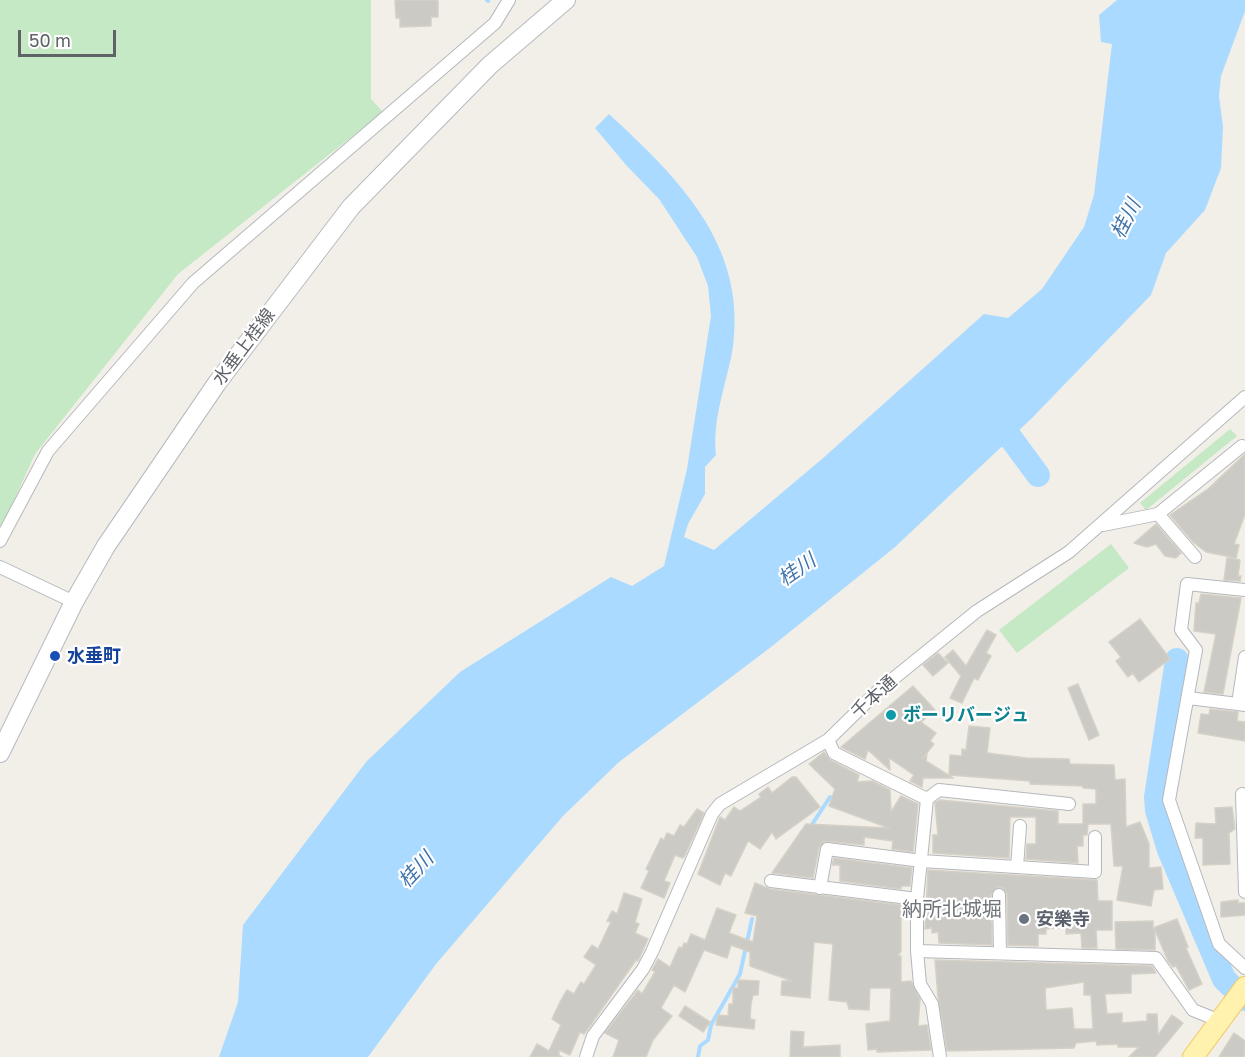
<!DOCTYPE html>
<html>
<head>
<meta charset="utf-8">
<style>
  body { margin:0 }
  #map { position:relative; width:1245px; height:1057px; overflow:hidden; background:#f1efe8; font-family:"Golos Text",sans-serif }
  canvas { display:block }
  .scale { position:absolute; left:18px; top:30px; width:98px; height:27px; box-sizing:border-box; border:3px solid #5f6368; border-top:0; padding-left:8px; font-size:18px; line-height:21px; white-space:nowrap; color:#5f6368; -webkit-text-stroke:4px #fff; paint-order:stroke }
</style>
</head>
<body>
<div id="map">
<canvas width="1245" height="1057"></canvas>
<div class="scale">50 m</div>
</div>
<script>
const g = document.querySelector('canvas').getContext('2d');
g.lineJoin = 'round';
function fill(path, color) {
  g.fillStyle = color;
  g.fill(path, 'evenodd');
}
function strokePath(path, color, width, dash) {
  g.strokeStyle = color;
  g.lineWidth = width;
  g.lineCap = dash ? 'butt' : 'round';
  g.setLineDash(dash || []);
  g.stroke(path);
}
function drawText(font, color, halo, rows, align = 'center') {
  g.font = font + ' "Golos Text","Noto Sans JP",sans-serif';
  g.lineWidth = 4.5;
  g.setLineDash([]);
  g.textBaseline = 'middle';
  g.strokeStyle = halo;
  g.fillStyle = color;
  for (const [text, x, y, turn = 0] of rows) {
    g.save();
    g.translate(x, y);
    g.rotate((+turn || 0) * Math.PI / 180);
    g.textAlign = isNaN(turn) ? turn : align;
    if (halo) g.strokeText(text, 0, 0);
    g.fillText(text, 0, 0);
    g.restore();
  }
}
fill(new Path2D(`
  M0,0H371V99L383,112L178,274L35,454L0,531Z
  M1230,429L1237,436L1146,510L1140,503Z
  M1111,544L1129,568L1017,653L999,630Z`), '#c5e8c5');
fill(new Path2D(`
  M1117,0H1245V11L1221,76L1219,96L1223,127L1221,168L1205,210L1166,253L1151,295L1031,419L895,547L771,647L619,762L563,816L436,964L368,1057H219L238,1002L243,925L366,762L460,672L611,577L632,586L664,566L687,469L711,316L708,286L697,257L659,199L626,165L595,128L609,114C677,177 747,244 733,347C727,383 712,418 716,455L705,467V494L688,524L684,537L714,550L822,459L984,314L1008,318L1042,289L1084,227L1094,195L1112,44L1101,42L1099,15Z`), '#aadaff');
strokePath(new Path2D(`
  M487,0L488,1
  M811,826L830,797
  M698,1057L700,1046L708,1040L711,1025L740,974L752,919`), '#aadaff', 4);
strokePath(new Path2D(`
  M980,428L1010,437L1038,475
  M1177,660L1156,797L1157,810L1169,850L1224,979L1245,999`), '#aadaff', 24);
const building = new Path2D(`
  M395,0H438V17H431V26L400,27V18H396Z
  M1245,454V514L1234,544L1239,545L1236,558L1206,552L1193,542L1170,515L1208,489Z
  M1156,524L1181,553L1176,558L1165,556L1156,544L1147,547L1134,543Z
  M1227,558L1240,560L1238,576H1241L1240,581L1224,580Z
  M1201,594L1241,598L1223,694L1204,692L1216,634L1194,631L1196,603H1199Z
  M1140,619L1170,659L1139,682L1133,673L1128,677L1116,661L1121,657L1109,642Z
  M987,630L996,635L986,653L991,656L978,680L974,678L962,703L950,698L961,676L945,657L953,650L966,666Z
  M938,653L948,663L933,676L923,665Z
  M1078,684L1099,735L1089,740L1068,688Z
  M913,686L935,710L921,722L936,733L930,741L934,744L922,759L927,753L926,761L953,778H923L922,787L910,781L914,775L889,758L890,770L868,750L865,759L841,747Z
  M1210,709L1238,712L1237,721L1245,722V741L1198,733L1201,714L1209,715Z
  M969,726L990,728L987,753L1026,758L1069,759L1070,764L1114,765L1115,780L1125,779L1126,827L1140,822L1149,844V868L1161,867L1163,889L1154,890L1151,906L1117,900L1123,866H1114L1111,824H1088L1087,835H1083V846H1077L1078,863L1026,859L1027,844H1036V817H1010L1009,858L933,853V835H938L935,803L940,800L1058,811V824H1083V804H1096V789L1083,788V786L1030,784V781L949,775L950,755L962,756V749L966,750Z
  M824,752L830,760L859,775L857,782L872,781L890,790L891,812L901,796L918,804L913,852L892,849L893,841L864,837V845L824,841L819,848L813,878L772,873L806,824L889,828L829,806L835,789L809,764Z
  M792,777H796L820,807L776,839L772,832L760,849L748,841L731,876L725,873L720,885L698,874L720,817L725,820L734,807L740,811L761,797L759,794L768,787L772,793Z
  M1232,807L1235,829L1229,833L1230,864L1203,865V838H1195L1196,823L1216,824L1215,808Z
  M697,809L704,813L685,855L683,858L675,855L664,881L670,883L664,898L641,888L649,871L646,869L661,838L664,840L667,833L674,836L680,825L684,827Z
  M834,858L912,868L910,886H901V889L840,881V865H832Z
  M928,870L1097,880L1098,901H1112V930H1096L1097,948H1082L1081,933L1066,934V927L1046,929V934H1038V946L1008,945L1007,894L1003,888L998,887L991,895L992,945L939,943L938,932L932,933V928L925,929Z
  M755,883L770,889L901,905V951L898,956H901V982L911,981L920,999L918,1026L927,1025L931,1050L877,1052V1049L868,1050L866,1024L890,1021L891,988H870L869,1010L849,1009L847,1002L829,1000L833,944L814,942L810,998L781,995L782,981H792L750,966V952L731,945L727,958L704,950L685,992L674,985L661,1008L672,1016L653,1040L646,1057H613L619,1040L605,1033L638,990L642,994L655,972L652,970L658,959L670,967L679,947L682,948L684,943L687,944L691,934L705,940L717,908L736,915L729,933L753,942L757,916L745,913Z
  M624,893L642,899L635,922L639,924L635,933L648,939L638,961L636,960L590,1026L584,1034L580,1032L570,1055L559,1050V1055L562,1057H530L537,1044L549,1051L561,1025L552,1019L560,1002L567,990L574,994L581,982L584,984L596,965L584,957L592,945L598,949L611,922L607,921L612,911L617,914Z
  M1238,900V903H1245V915L1221,917V902Z
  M1177,919L1188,947L1186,948L1202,984L1189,990L1176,966L1173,967L1168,961L1155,930V950L1116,949L1115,922L1153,921V928Z
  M935,960L1152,966L1156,973L1131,974V993L1105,994L1107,1014L1122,1013V1023L1147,1021V1014H1157L1158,1035L1172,1015L1183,1023L1155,1057H1129L1139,1047H1118V1044L1097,1045L1096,1041L1076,1043L1074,1048L947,1051L938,997ZM1084,982V995H1091L1093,1029H1074L1072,1008L1046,1010L1045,988Z
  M738,980L759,981L758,995H753L751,1003L750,1019L755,1020L754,1029L716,1025L718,1015L728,1016L729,1004H733V988H738Z
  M685,1006L710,1022L703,1032L679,1016Z
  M791,1031L804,1032L803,1047L840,1045V1057H790Z
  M1234,1033L1245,1041L1244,1057H1219Z`);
fill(building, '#cccac5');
strokePath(building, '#d6d1c6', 1.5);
const street = new Path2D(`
  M1158,514L1195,557
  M1103,525L1158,514L1242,446
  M0,541L48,451L193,283L495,23L509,0
  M0,567L74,602
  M1245,590L1187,584L1181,630L1196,650L1169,800L1219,944L1245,968
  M1245,657L1238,704L1245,705
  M1188,698L1238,704
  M828,740L834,753L927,799L917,899V951L920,984L932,1004L940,1057
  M1245,795L1242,794L1245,892
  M927,799L939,790L1069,804
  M1017,867L1020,826
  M771,881L917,899
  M820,888L827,849L922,861L1095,872V837
  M999,895L1000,953
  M917,951L1156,958L1193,1010L1220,1021
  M586,1057L593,1036L643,969L652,952L712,814L720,804L828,740L878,691L977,611L1069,552L1245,397`);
const secondary = new Path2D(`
  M0,753L74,602L106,546L217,383L351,207L490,65L566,0`);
const primary = new Path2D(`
  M1193,1057L1245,987`);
strokePath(street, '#b5b8bc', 14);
strokePath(secondary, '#b6babf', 20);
strokePath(primary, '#f2c960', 22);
strokePath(street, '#fff', 12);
strokePath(secondary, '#fff', 18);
strokePath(primary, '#fff2af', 20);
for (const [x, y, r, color] of [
  [55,656,6,"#1a4fb4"],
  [891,715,6,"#0f9aa8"],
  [1024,919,6,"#6b7280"]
]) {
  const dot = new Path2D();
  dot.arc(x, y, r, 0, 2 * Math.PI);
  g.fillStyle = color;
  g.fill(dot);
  strokePath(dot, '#fff', 2);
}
drawText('18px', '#5f6368', '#fff', [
  ["水垂上桂線",244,347,-53],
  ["千本通",874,697,-42]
]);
drawText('bold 18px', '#164399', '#fff', [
  ["水垂町",67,656]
], 'left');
drawText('bold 18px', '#0d838f', '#fff', [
  ["ボーリバージュ",903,715]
], 'left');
drawText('bold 18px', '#5b616d', '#fff', [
  ["安樂寺",1036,919]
], 'left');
drawText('italic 20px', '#4174aa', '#fff', [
  ["桂川",1126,219,-63],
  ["桂川",797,570,-35],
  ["桂川",416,870,-47]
]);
drawText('20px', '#70757a', '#fff', [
  ["納所北城堀",952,910]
]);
</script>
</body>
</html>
